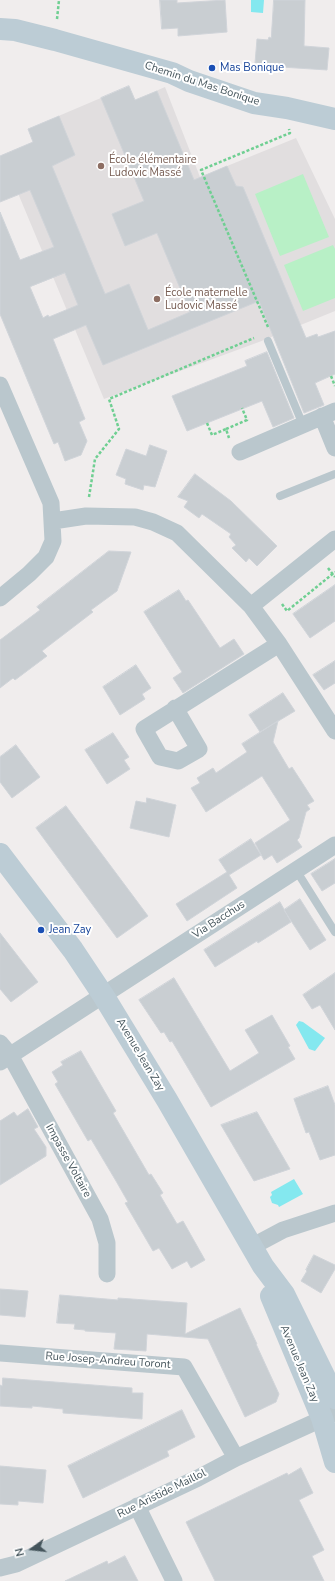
<!DOCTYPE html>
<html>
<head>
<meta charset="utf-8">
<style>
  body { margin:0 }
  #map { position:relative; width:335px; height:1581px; overflow:hidden; background:#f0eded; font-family:"Nunito Sans",sans-serif }
  canvas { display:block }
  .north { position:absolute; left:12px; top:1529px; width:40px; height:40px; -webkit-text-stroke:3px #fff; paint-order:stroke; rotate:255deg; font-size:11px; font-weight:700; line-height:16px; text-align:center; color:#44545b }
  .north::after { content:''; display:block; margin:auto; width:14px; height:18px; background:#44545b; clip-path:polygon(50% 0,100% 100%,50% 72%,0 100%) }
</style>
</head>
<body>
<div id="map">
<canvas width="335" height="1581"></canvas>
<div class="north">N</div>
</div>
<script>
const g = document.querySelector('canvas').getContext('2d');
g.lineJoin = 'round';
function fill(path, color) {
  g.fillStyle = color;
  g.fill(path, 'evenodd');
}
function strokePath(path, color, width, dash) {
  g.strokeStyle = color;
  g.lineWidth = width;
  g.lineCap = dash ? 'butt' : 'round';
  g.setLineDash(dash || []);
  g.stroke(path);
}
function drawText(font, color, halo, rows, align = 'center') {
  g.font = font + ' "Nunito Sans",sans-serif';
  g.lineWidth = 4;
  g.setLineDash([]);
  g.textBaseline = 'middle';
  g.strokeStyle = halo;
  g.fillStyle = color;
  for (const [text, x, y, turn = 0] of rows) {
    g.save();
    g.translate(x, y);
    g.rotate((+turn || 0) * Math.PI / 180);
    g.textAlign = isNaN(turn) ? turn : align;
    if (halo) g.strokeText(text, 0, 0);
    g.fillText(text, 0, 0);
    g.restore();
  }
}
fill(new Path2D(`
  M129,86L135,100L165,87L200,177L296,138L335,219V311L259,342L104,399L2,155L33,142L28,129Z`), '#e1dedf');
fill(new Path2D(`
  M303,174L329,237L280,256L255,194Z
  M333,245L335,249V298L303,311L284,265Z`), '#b8f0c6');
fill(new Path2D(`
  M251,0H264L263,13L251,12Z
  M299,1021L303,1022L325,1038L315,1051L309,1049L296,1025Z
  M294,1179L303,1194L279,1207L278,1205L272,1203L270,1197L272,1195L271,1192Z`), '#84e8ef');
const building = new Path2D(`
  M160,0H177V3L225,0L227,32L178,36V28L162,29Z
  M274,0H305L304,46L329,48L327,70L266,66V64L255,63L257,39L268,40L269,37L271,38Z
  M129,86L135,100L157,91L194,180L227,166L236,186L243,187L306,338L317,334L318,337L335,331V374L315,383L324,405L304,413L259,301L103,365L86,325L53,339L85,419L79,422L87,441L81,455L65,461L58,442L54,444L0,314V212L20,260L54,247L30,190L0,202V156L33,142L28,129L59,116L75,155L52,166L105,294L129,284L148,330L190,312L157,233L125,246L112,214L144,201L101,98ZM65,273L78,305L49,317L48,315L43,318L30,287Z
  M267,352L294,418L273,427L262,401L187,431L172,396L247,366L245,361Z
  M150,445L167,451L155,487L144,485L143,490L125,484L126,479L116,475L126,449L146,456Z
  M195,474L231,501L277,546L257,566L249,558L246,562L232,548L236,545L229,537L231,534L202,514L199,518L184,507L188,501L178,497Z
  M109,551L131,552L117,591L91,610L93,612L42,651L47,656L15,680L13,678L0,688V640L40,610L37,607Z
  M335,585V621L310,638L293,614Z
  M179,590L186,601L188,600L220,648L234,639L244,654L183,693L173,678L182,672L144,612Z
  M335,661V683L324,690L313,675Z
  M136,665L151,688L142,694L145,699L120,715L103,687Z
  M283,693L295,711L260,732L249,715Z
  M278,721L273,742L289,769L292,767L314,801L307,805L310,809L306,812L299,838L297,840L302,847L277,863L272,855L264,860L255,843L290,820L262,776L206,812L191,788L200,783L197,778L213,768L216,773L247,752L242,744Z
  M113,733L129,757L124,760L130,769L107,784L85,750Z
  M16,745L40,777L12,798L0,782V757Z
  M147,798L176,805L169,837L130,828L136,801L146,803Z
  M66,806L148,916L117,938L36,828Z
  M251,839L261,855L229,875L237,888L187,921L176,904L227,872L219,860Z
  M335,859V883L322,891L311,874Z
  M300,899L326,940L310,950L284,910Z
  M280,902L291,922L258,943L257,941L215,967L204,950Z
  M0,933L38,982L11,1002L0,989Z
  M335,973V1030L320,1005L312,1009L303,995Z
  M174,978L230,1071L259,1053L245,1030L272,1015L290,1046L288,1047L295,1059L211,1107L172,1041L170,1042L164,1032L161,1033L139,1000Z
  M81,1051L116,1111L113,1113L149,1175L151,1174L163,1193L160,1195L177,1224L183,1221L205,1260L191,1268L187,1261L172,1269L159,1248L153,1251L125,1203L128,1202L116,1181L91,1139L88,1141L55,1084L58,1082L52,1072L63,1065L61,1062Z
  M328,1086L335,1105V1155L320,1160L309,1132L306,1133L294,1099Z
  M28,1109L38,1127L34,1129L46,1147V1156L0,1185V1121L14,1112L17,1116Z
  M257,1112L290,1169L254,1181L221,1125Z
  M314,1255L335,1265V1269L321,1293L301,1281L307,1271L306,1270Z
  M0,1289L28,1291L25,1317L0,1315Z
  M60,1295L118,1300V1298L187,1303L185,1334L240,1308L257,1344H256L279,1394L276,1402L245,1417L208,1339L147,1334L146,1351L114,1349L116,1333L85,1331V1330L74,1329L75,1324L57,1323Z
  M3,1378L132,1388V1393H143L142,1419L63,1413V1409L32,1406V1408L0,1406V1385L2,1386Z
  M182,1410L195,1437L167,1451L169,1456L83,1498L68,1466Z
  M0,1466L46,1470L43,1503L18,1501V1505L0,1504Z
  M301,1468L313,1493L299,1500L324,1550L312,1556L324,1581H215L186,1522L287,1473L288,1475Z
  M125,1556L138,1581H65L107,1561L108,1564Z`);
fill(building, '#c9ced2');
strokePath(building, '#d0d4d9', 1);
strokePath(new Path2D(`
  M57,19L59,0
  M268,327L201,170L290,133L289,129
  M331,376L335,386
  M207,423L212,435L226,429L229,438
  M226,429L247,420L242,408
  M89,497L95,459L119,429L109,399L254,338
  M328,568L335,577
  M282,604L287,611L335,572`), '#6fcf92', 2.5, [3, 2]);
strokePath(new Path2D(`
  M268,341L303,425
  M280,496L335,474
  M296,870L335,932`), '#bac7cd', 8);
strokePath(new Path2D(`
  M0,385L51,503L53,541L46,557L29,574L0,598
  M322,416L335,448
  M240,452L335,411
  M53,521L86,516L135,517L153,522L177,533L251,606L279,644L335,731
  M251,606L335,539
  M175,708L199,749L178,761L160,757L144,729L279,644
  M0,1043L10,1055L100,1219L107,1243V1274
  M0,1062L335,845
  M253,1246L283,1230L335,1213
  M0,1353L184,1367L236,1458
  M137,1506L174,1581
  M0,1568L16,1564L198,1478L236,1458L335,1413`), '#bac7cd', 17);
strokePath(new Path2D(`
  M0,29L15,30L55,40L172,73L189,81L254,103L287,108L335,119
  M0,854L73,950L103,995L167,1100L263,1266L284,1294L335,1398
  M271,1296L322,1418L335,1462`), '#bcccd5', 22);
for (const [x, y, r, color] of [
  [212,68,4,"#1a4fb4"],
  [101,166,4,"#8d6e63"],
  [157,299,4,"#8d6e63"],
  [41,930,4,"#1a4fb4"]
]) {
  const dot = new Path2D();
  dot.arc(x, y, r, 0, 2 * Math.PI);
  g.fillStyle = color;
  g.fill(dot);
  strokePath(dot, '#fff', 1.5);
}
drawText('11px', '#164399', '#fff', [
  ["Mas Bonique",220,68],
  ["Jean Zay",49,930]
], 'left');
drawText('11px', '#44545b', '#fff', [
  ["Chemin du Mas Bonique",202,84,18],
  ["Via Bacchus",219,920,-33],
  ["Avenue Jean Zay",140,1055,59],
  ["Impasse Voltaire",68,1161,61],
  ["Rue Josep-Andreu Toront",108,1361,4],
  ["Avenue Jean Zay",299,1364,67],
  ["Rue Aristide Maillol",162,1494,-26]
]);
drawText('11px', '#785e54', '#fff', [
  ["École élémentaire",109,160],
  ["Ludovic Massé",109,173],
  ["École maternelle",165,293],
  ["Ludovic Massé",165,306]
], 'left');
</script>
</body>
</html>
